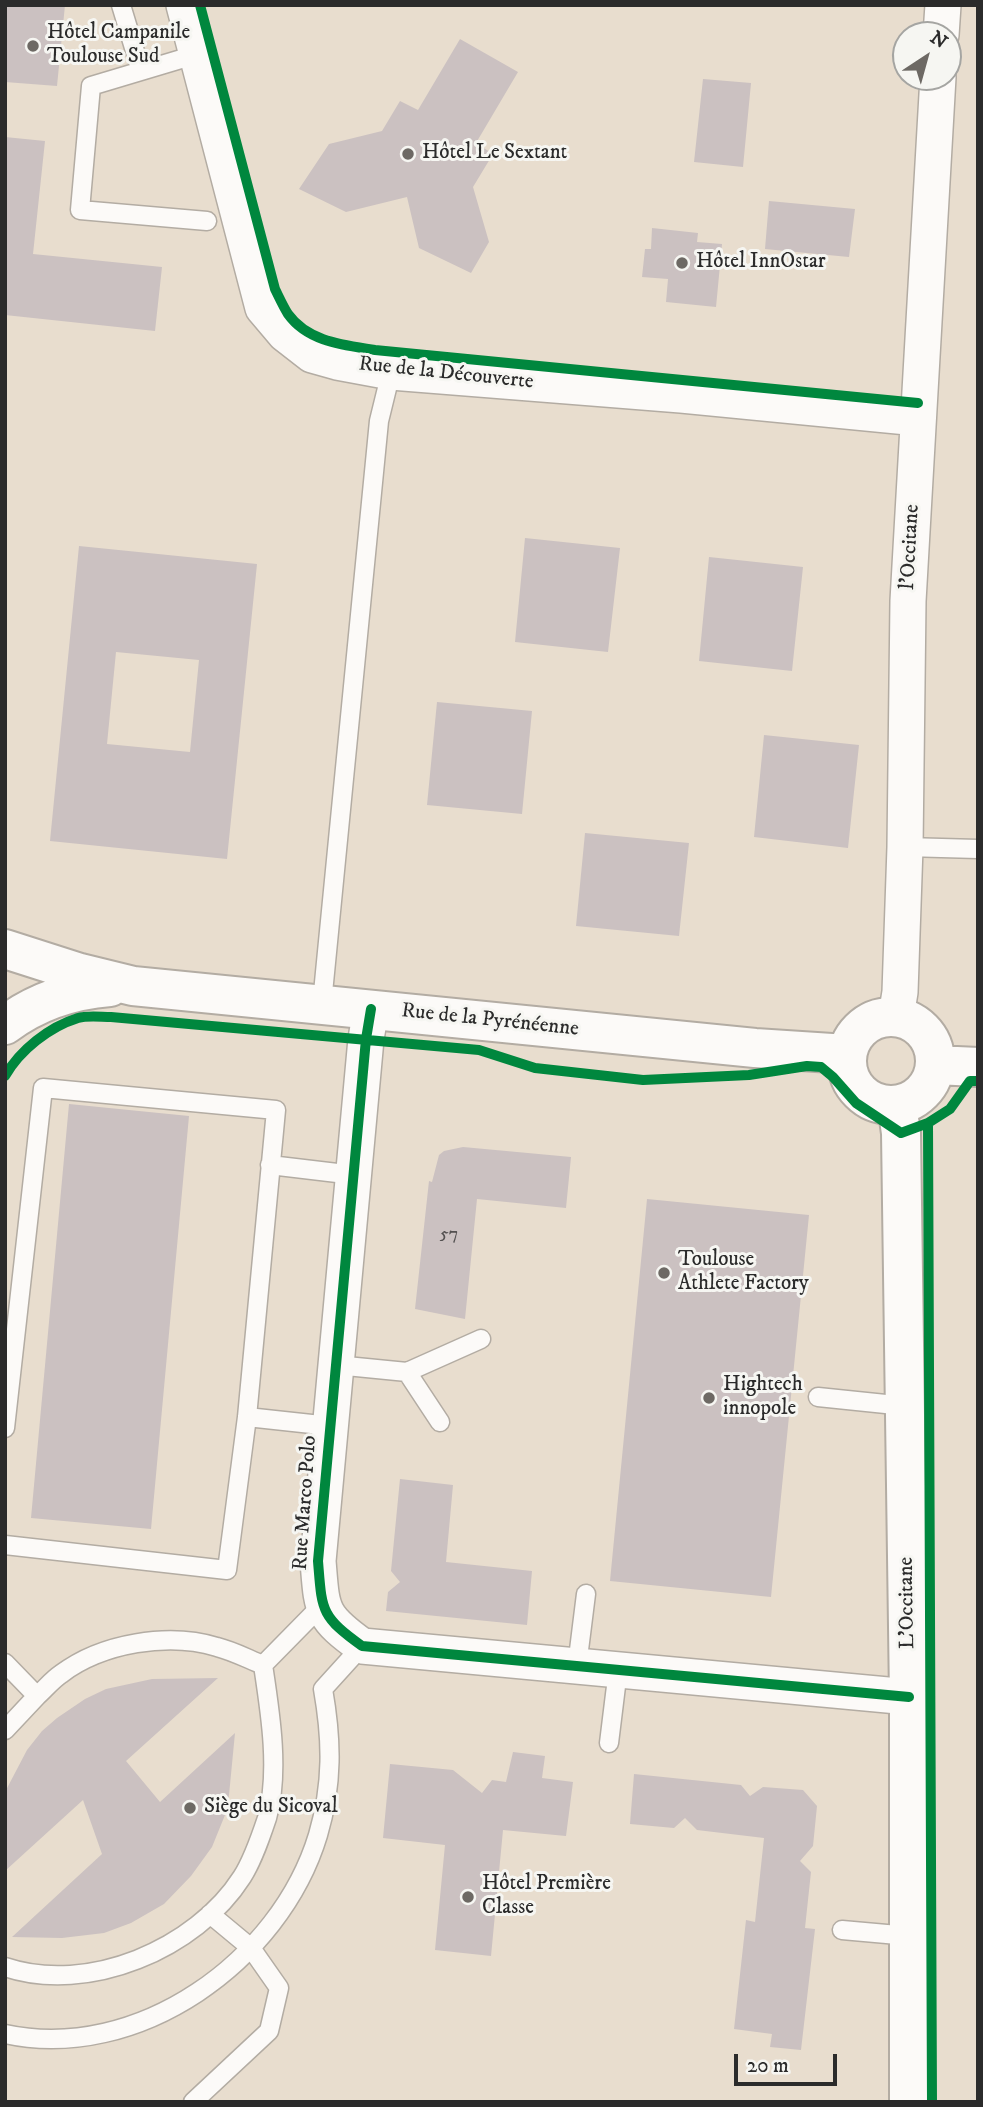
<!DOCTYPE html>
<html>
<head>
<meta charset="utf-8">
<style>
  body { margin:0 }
  #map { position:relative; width:983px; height:2107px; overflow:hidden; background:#e8ddce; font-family:"IM FELL DW Pica",serif }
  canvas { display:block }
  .frame { position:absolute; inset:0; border:7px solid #2b2b2b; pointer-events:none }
  .north { position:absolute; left:892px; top:21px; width:70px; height:70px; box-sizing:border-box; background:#f6f6f2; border:2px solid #a5a5a2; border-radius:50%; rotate:36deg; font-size:19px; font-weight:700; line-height:28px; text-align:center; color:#2b2b2b }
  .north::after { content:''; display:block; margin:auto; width:24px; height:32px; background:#6d6964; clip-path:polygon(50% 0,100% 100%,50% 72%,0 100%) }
  .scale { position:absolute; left:734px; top:2054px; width:103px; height:32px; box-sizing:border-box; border:4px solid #2b2b2b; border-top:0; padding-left:9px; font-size:21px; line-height:24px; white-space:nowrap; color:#2b2b2b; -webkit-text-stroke:5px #f6f6f2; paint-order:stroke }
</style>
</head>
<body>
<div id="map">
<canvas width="983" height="2107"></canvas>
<div class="frame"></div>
<div class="north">N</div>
<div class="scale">20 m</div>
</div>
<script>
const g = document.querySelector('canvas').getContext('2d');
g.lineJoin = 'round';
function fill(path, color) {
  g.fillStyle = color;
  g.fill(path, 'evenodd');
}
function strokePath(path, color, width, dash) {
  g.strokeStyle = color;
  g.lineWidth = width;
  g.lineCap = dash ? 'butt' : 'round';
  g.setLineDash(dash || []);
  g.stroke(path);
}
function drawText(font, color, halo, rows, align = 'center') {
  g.font = font + ' "IM FELL DW Pica",serif';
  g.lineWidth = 6;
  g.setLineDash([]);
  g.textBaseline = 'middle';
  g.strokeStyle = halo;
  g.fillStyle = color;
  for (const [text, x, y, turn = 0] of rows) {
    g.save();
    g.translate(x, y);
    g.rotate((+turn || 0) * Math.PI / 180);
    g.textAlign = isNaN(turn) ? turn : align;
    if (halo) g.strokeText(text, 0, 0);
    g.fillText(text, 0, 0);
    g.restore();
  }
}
fill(new Path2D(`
  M5,5H65L57,86L5,82Z
  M460,39L518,72L476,143L493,154L473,187L489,242L471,273L419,248L407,197L346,212L299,189L329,144L382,131L400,101L418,110Z
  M703,79L751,83L743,167L694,162Z
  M5,137L45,141L33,254L162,267L155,331L5,315Z
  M769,201L855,209L849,257L765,249Z
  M652,228L698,233L697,242L722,244L716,307L666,302L668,279L642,277L645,249H651Z
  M525,538L620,548L608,652L515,642Z
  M79,546L257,564L227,859L50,841ZM116,652L199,660L190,752L107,744Z
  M709,557L803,567L792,671L699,661Z
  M437,702L532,711L522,814L427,805Z
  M764,735L859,745L848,848L754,837Z
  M585,833L689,843L679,936L576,926Z
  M69,1104L189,1116L151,1529L31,1518Z
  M463,1147L571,1157L566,1208L477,1199L465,1319L415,1309L429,1181L432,1182L439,1155L444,1151Z
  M647,1199L809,1215L771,1597L610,1581Z
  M400,1479L453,1485L446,1562L532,1571L527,1625L386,1611L388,1592L400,1582L391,1571Z
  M218,1678L126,1761L160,1802L235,1733L229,1795L225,1815L212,1847L191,1876L164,1904L131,1923L104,1933L62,1938L12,1937L102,1854L83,1800L5,1871V1792L27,1750L42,1731L57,1718L85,1699L106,1689L152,1679Z
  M513,1752L545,1756L542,1778L573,1782L566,1836L503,1830L491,1956L435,1950L445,1845L383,1838L390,1764L453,1770L482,1793L492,1780L506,1782Z
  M634,1774L741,1785L750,1796L763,1787L803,1790L817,1806L813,1846L800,1861L811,1872L805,1928L815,1929L801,2050L770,2047L772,2034L734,2029L746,1920L755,1922L764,1838L697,1830L685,1818L674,1828L630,1824Z`), '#cbc1c1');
const service = new Path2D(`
  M121,5L141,71
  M198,54L91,86L80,210L207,221
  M905,847L978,849
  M322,1003L379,421L391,372
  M270,1165L354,1175
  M336,1365L407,1372L481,1339
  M407,1372L440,1422
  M818,1397L905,1406
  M247,1417L330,1426
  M5,1428L43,1088L276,1110L247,1417L227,1570L5,1545
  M5,1663L37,1696C45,1689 52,1680 61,1674C102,1643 169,1632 217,1647C233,1651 248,1659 263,1665L322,1605
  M577,1666L586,1594
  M5,1730L37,1696
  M609,1743L618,1670
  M842,1930L909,1936
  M5,1967C88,1995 196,1949 242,1877C253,1860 261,1836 267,1818C280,1772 270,1711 263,1665
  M5,2034C138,2063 280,1961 318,1835C333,1784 332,1740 323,1689L362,1646
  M193,2102L269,2031L279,1988L251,1948L210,1914`);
const minor = new Path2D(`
  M184,5L263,308L285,334L312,355L337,362L391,372L681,395L918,418
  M941,35L943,5
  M371,1009L366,1039L318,1561C322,1610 320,1616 362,1646L909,1697
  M896,1017L900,992L905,847L908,601L938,77`);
const tertiary = new Path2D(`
  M5,949L80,973L133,986L755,1048L847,1054
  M847 1061a44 44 0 1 1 88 0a44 44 0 1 1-88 0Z
  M5,1025C37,1001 71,990 110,987
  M935,1065L978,1067
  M897,1105L901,1133L909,1697V2102`);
strokePath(service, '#b3aca3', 21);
strokePath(minor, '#b3aca3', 38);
strokePath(tertiary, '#b3aca3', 42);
strokePath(service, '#fcfaf8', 18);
strokePath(minor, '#fcfaf8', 35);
strokePath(tertiary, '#fcfaf8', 38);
strokePath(new Path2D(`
  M200,5L275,289C279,297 283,306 288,314C308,342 344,345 375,350L918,403
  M371,1009L366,1039L318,1561C322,1610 320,1616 362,1646L909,1697
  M5,1076C20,1050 49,1027 78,1018C88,1015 101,1017 111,1017L479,1050L535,1068L643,1080L749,1075L807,1066L821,1067L833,1077L856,1103L901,1133L928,1123L950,1109L970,1081H978
  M928,1123L932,2102`), '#00873e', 10);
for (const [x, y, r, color] of [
  [33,46,7,"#6d6964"],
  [408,154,7,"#6d6964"],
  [682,263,7,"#6d6964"],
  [664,1273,7,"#6d6964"],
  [709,1398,7,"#6d6964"],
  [190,1808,7,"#6d6964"],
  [468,1897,7,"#6d6964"]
]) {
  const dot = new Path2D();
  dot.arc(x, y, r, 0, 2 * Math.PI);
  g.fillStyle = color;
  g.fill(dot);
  strokePath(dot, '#f6f6f2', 2.5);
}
drawText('18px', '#535050', null, [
  ["57",449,1235]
]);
drawText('21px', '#2b2b2b', '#f6f6f2', [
  ["Hôtel Campanile",47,34],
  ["Toulouse Sud",47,58],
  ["Hôtel Le Sextant",422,154],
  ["Hôtel InnOstar",696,263],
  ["Toulouse",678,1261],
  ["Athlete Factory",678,1285],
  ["Hightech",723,1386],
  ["innopole",723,1410],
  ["Siège du Sicoval",204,1808],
  ["Hôtel Première",482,1885],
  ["Classe",482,1909]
], 'left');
drawText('21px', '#2b2b2b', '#f6f6f2', [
  ["Rue de la Découverte",446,374,6],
  ["l'Occitane",911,547,-87],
  ["Rue de la Pyrénéenne",490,1021,6],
  ["Rue Marco Polo",306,1503,-86],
  ["L'Occitane",908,1603,-91]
]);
</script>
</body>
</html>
